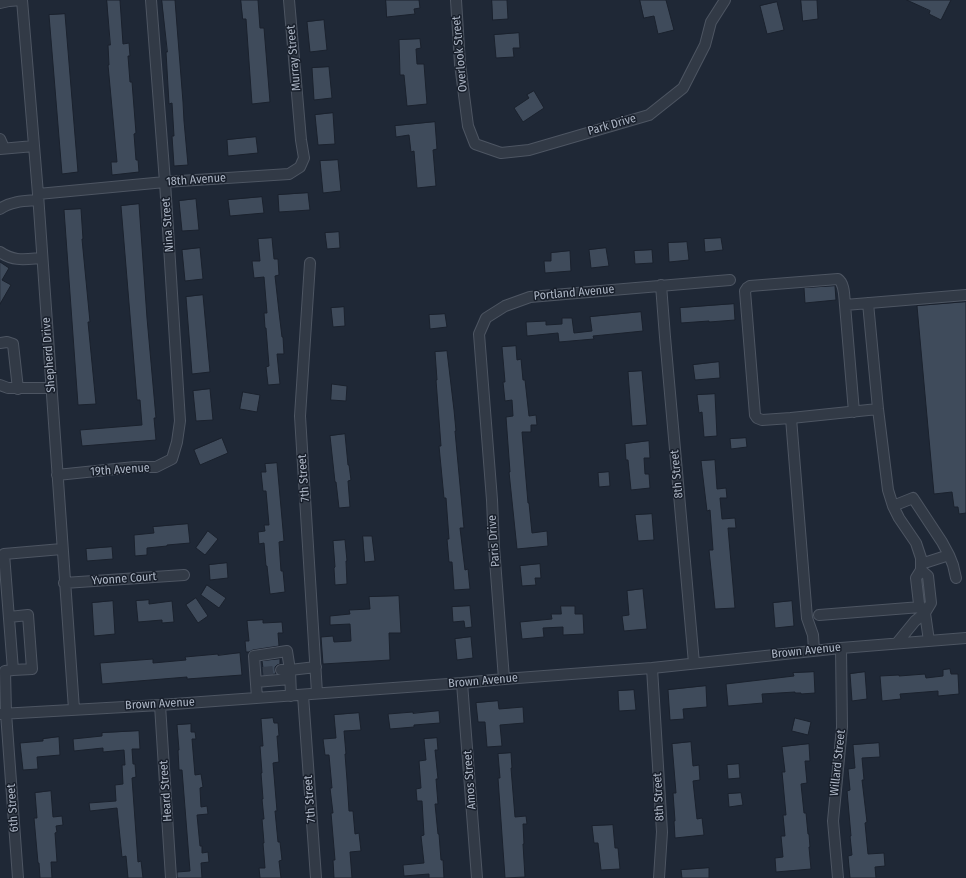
<!DOCTYPE html>
<html>
<head>
<meta charset="utf-8">
<style>
  body { margin:0 }
  canvas { display:block; background:#1f2836 }
</style>
</head>
<body>
<canvas width="966" height="878"></canvas>
<script>
const g = document.querySelector('canvas').getContext('2d');
g.lineJoin = 'round';
function fill(path, color) {
  g.fillStyle = color;
  g.fill(path, 'evenodd');
}
function strokePath(path, color, width, dash) {
  g.strokeStyle = color;
  g.lineWidth = width;
  g.lineCap = dash ? 'butt' : 'round';
  g.setLineDash(dash || []);
  g.stroke(path);
}
function drawText(font, color, halo, rows, align = 'center') {
  g.font = font + ' "Fira Sans Condensed",sans-serif';
  g.lineWidth = 3;
  g.setLineDash([]);
  g.textBaseline = 'middle';
  g.strokeStyle = halo;
  g.fillStyle = color;
  for (const [text, x, y, turn = 0] of rows) {
    g.save();
    g.translate(x, y);
    g.rotate((+turn || 0) * Math.PI / 180);
    g.textAlign = isNaN(turn) ? turn : align;
    if (halo) g.strokeText(text, 0, 0);
    g.fillText(text, 0, 0);
    g.restore();
  }
}
const building = new Path2D(`
  M107,0H120L123,44L129,43L130,56H128L130,82H132L136,133L134,134L136,160H138L139,172L112,175L111,162H117L108,65H109L108,45H110Z
  M162,0H175L177,26L183,102L184,121L188,165L174,166L172,136H174L172,103L169,104L166,52H167Z
  M241,0H258L260,28H264L270,102L252,104L246,19H243Z
  M386,0H419L420,8L414,9L415,14L387,17Z
  M492,0H507L508,19L493,20Z
  M640,0H666L674,30L658,34L654,16L644,18Z
  M801,0H817L818,19L803,21Z
  M907,0H951L941,20L929,14L930,11Z
  M777,2L784,30L767,34L760,6Z
  M65,14L78,172L62,174L49,15Z
  M324,20L327,50L310,52L307,22Z
  M519,33L520,48H513L514,57L496,58L494,35Z
  M420,39L421,48L416,49L417,64H424L427,104L407,106L404,75H400L399,40Z
  M329,67L332,98L314,100L312,68Z
  M534,91L544,108L523,122L514,108L529,98L527,95Z
  M333,113L335,144L318,145L315,115Z
  M435,122L437,149L433,150L436,186L417,188L414,151L411,152L409,135L396,137L395,126Z
  M256,137L258,153L228,156L227,140Z
  M338,160L341,191L323,193L320,161Z
  M308,193L310,210L279,212L278,195Z
  M262,197L264,213L230,216L228,200Z
  M196,199L199,230L182,231L179,201Z
  M139,204L147,318L156,418H154L156,440L82,446L80,430L142,425L140,400H137L121,206Z
  M81,209L83,239H82L90,322H88L96,404L78,405L64,210Z
  M339,232L340,248L327,249L325,233Z
  M272,238L274,259H278L279,275L275,276L279,312L282,337H283L284,354H277L280,384L268,385L266,367L269,366L266,328H265L264,313H267L264,277L254,278L252,261H260L258,239Z
  M721,238L723,250L705,252L704,239Z
  M687,242L689,260L669,262L668,243Z
  M200,248L203,279L185,281L182,250Z
  M606,248L609,266L591,268L589,250Z
  M652,250L653,263L635,264L634,251Z
  M570,251L571,271L545,273L544,261H551V253Z
  M0,262L9,268L2,280L11,285L0,304Z
  M835,286L836,300L805,303L804,288Z
  M203,295L210,372L192,374L186,297Z
  M966,302V513L959,514L958,507H954L952,492L934,494L917,306Z
  M734,304L735,320L709,322V321L681,323L680,308Z
  M344,307L345,326L333,327L331,308Z
  M641,312L643,331L593,336L594,339L559,342L558,333L527,336L526,322L546,321V325L562,324V318H572L574,333L592,331L590,317Z
  M445,314L447,327L430,329L429,315Z
  M516,346L517,360L521,359L523,380H525L529,416L536,415L537,425H531V432H522L528,503H529L532,533L547,531L548,546L517,549L509,472H510L506,417L513,416L512,400L505,401L503,382H505L502,347Z
  M447,351L454,410L456,431H455L464,528H460L465,570L468,569L470,589L454,590L452,562H449L447,539H449L446,498H444L439,446H441L436,380H437L435,352Z
  M719,362L720,378L695,380L693,365Z
  M642,371L647,425L632,426L628,372Z
  M332,384L347,386L346,401L331,400Z
  M210,389L213,420L196,421L193,391Z
  M243,392L260,395L257,412L240,409Z
  M715,394L717,436L704,437L702,412L699,413L697,395Z
  M345,434L348,465H349L351,480L348,481L350,507L339,508L336,482H335L330,436Z
  M222,438L228,453L200,465L194,450Z
  M746,438L747,447L731,449L730,439Z
  M649,441L650,458H644L645,474H649L650,488L631,490L628,460H626L625,444Z
  M715,460L717,489L726,488L727,498H720L722,519L735,518L736,528H728L735,608L715,609L709,550H713L710,510L707,511L701,461Z
  M277,463L284,541L279,542L281,571H283L285,592L270,594L267,566H266L264,543L259,544L258,532L265,531L264,525H269L266,491H263L261,472H266L265,464Z
  M609,472L610,486L599,487L598,473Z
  M652,514L654,540L638,541L635,515Z
  M188,524L190,543L167,545V546L147,548V555L135,556L134,535L154,533L153,527Z
  M208,531L218,539L205,555L196,548Z
  M363,536H372L375,561L365,562Z
  M345,540L347,561H346L347,584L335,585L334,568L335,567L333,541Z
  M112,547L113,559L87,561L86,549Z
  M227,563L228,578L210,580L209,565Z
  M540,564L541,578H535L536,585L522,586L520,566Z
  M207,585L226,598L219,608L201,595Z
  M643,589L647,629L624,631L622,616L629,615L627,591Z
  M399,596L401,633H389L390,660L323,664L321,637L333,636L334,642L351,641L350,624L330,625V616L350,614L349,610L370,609L369,597Z
  M196,598L208,616L198,623L186,605Z
  M149,600V604L172,601L174,622L162,623V620L138,622L136,601Z
  M113,601L115,634L94,636L92,603Z
  M792,601L794,626L775,628L773,603Z
  M470,606L472,627L465,628L464,621L453,622L452,607Z
  M561,606H575V614H583L584,634L563,635V627L543,628L544,637L522,639L520,622L552,619L551,614H561Z
  M263,620V623L282,622L283,633H278L279,646L253,650L249,652H246L245,641H249L247,621Z
  M471,637L473,658L457,660L455,639Z
  M240,653L242,675L187,679V677L102,684L100,663L153,659V663L186,660L185,657L218,654V655Z
  M280,659V664L277,665L275,667V670L276,674L264,675L262,661Z
  M950,669L951,674H958L959,694L938,696V691L900,694L901,699L882,701L880,676L899,675V676L925,674L926,678L943,676V670Z
  M814,672L815,693L801,694V693H795V692L762,694L763,703L728,706L726,684L794,676L793,673Z
  M865,672L867,699L852,701L850,674Z
  M706,686L707,707L683,709L684,719L670,720L668,690Z
  M634,690L636,710L619,711L618,691Z
  M498,701L499,709L523,707L524,723L500,725L502,746L487,747L485,722H478L476,703Z
  M439,711L440,723L414,725V727L390,729L388,714L413,712V713Z
  M359,713L361,730L344,731L346,754H345L347,780L349,811H353L355,834L359,833L361,851L350,852L352,878H334L333,860H335L331,813H333L330,788H332L329,755H325L323,739L336,738L334,715Z
  M273,718L274,723H278L279,736H277L279,762L273,763L277,811H275L278,842H280L282,860L279,861L281,878H260L259,868H265L263,843H264L262,819H264L262,799H263L261,773H262L260,746H263L261,719Z
  M795,718L811,722L808,735L792,731Z
  M191,724V732H195L196,739H192L195,775L201,774L203,787L200,788L201,807L207,806L208,814L197,815L200,846H202V853L208,852L209,862L201,863L202,878H177V872L190,871L182,770H179L178,750H179L177,725Z
  M139,731L140,749H132L133,764H135L136,777L132,778L138,862L141,861L143,878H128L126,856L122,857L117,808L90,811L89,803L116,801L115,785L123,784L122,765H125L124,750L103,752V748L74,751L73,739L102,736V733Z
  M59,737L60,755L37,757L38,769L23,770L20,743L43,741V739Z
  M437,738L438,750H435L438,779H436L438,804H435L438,834H439L441,860H443L444,878H429V874L404,876L403,865L424,863L421,836L424,835L422,801H417L416,789L421,788L419,761L426,760L424,739Z
  M691,742L693,766L699,765L700,780L693,781L697,819L702,818L704,835L675,838L674,821H675L673,793H676L672,744Z
  M879,743L880,757L862,758L864,780H862L867,822L865,823L868,854L884,853L885,866L875,867L876,878H850L848,856L852,855L850,836H851L847,791L850,790L848,769L855,768L853,745Z
  M809,744L810,761H805L807,783L801,784L804,813H806L808,834H809L810,847H809L811,869L776,872L775,858L783,857L781,836H785L783,815H786L782,772H785L782,747Z
  M511,753L512,768H511L515,817L526,816L527,824H523L524,844H523L525,877L505,878L498,778H500L498,754Z
  M739,764L740,778L728,779L727,765Z
  M51,791L53,817L62,816L63,825L56,826L57,832L55,833L57,862H51L52,878H40L39,863H38L34,818H37L35,793Z
  M741,793L743,805L729,807L728,794Z
  M613,825L615,848H618L620,869L601,870L598,843H594L592,826Z
  M709,868V878H682L681,870Z`);
fill(building, '#3f4b5b');
strokePath(building, '#1a212d', 1);
strokePath(new Path2D(`
  M263,672L281,670`), '#343d4b', 10, [10, 5]);
const minor = new Path2D(`
  M22,0L38,194L74,709
  M456,0L460,64L468,126L475,144L501,153L529,150L649,115L683,88L705,45L711,22L725,0
  M0,3L9,1L22,0
  M0,139L4,148
  M0,149L34,146
  M38,194L165,182L289,174L300,167L304,158L301,140L289,0
  M0,209C11,201 25,201 38,200
  M0,252C14,262 26,259 42,258
  M310,263L300,416L317,693
  M661,285L665,337L694,663
  M868,303L878,409L888,490L893,506L899,518L916,543L921,558V570
  M845,305L854,412
  M0,343L7,342L13,344L18,389
  M0,385L8,388H51
  M791,418L878,409
  M57,475L135,467H156L172,459L177,442L180,421L165,182L151,0
  M893,506L913,498L942,542L949,555
  M921,564L949,555L953,565L956,578
  M64,583L184,575
  M819,615L921,607
  M9,617L28,615L32,669L13,670L4,554L62,549
  M897,643L915,621L925,613L931,603L928,576L921,570L916,578L919,604L925,613L929,641
  M814,650L813,635L807,618L791,418L762,420L757,418L755,415L745,291L747,288L750,286L838,279C845,284 844,296 845,305L966,295
  M652,668L662,832L659,878
  M13,670L5,671L6,713L18,878
  M281,670H290L291,696
  M504,679L494,547L492,500L479,334L486,318L505,306L530,297L730,280
  M256,682L290,679
  M462,683L477,878
  M303,695L316,878
  M257,698L254,656L287,651L290,670L316,667
  M160,705L171,878
  M0,714L160,705L462,683L504,679L652,668L841,648L966,638
  M838,878L833,821L842,727L841,648`);
strokePath(minor, '#4d5562', 12);
strokePath(minor, '#323a46', 10);
drawText('12px', '#acb5c4', '#181f2b', [
  ["Overlook Street",460,54,-95],
  ["Murray Street",294,58,-95],
  ["Park Drive",612,125,-16],
  ["18th Avenue",196,180,-4],
  ["Nina Street",168,225,-94],
  ["Portland Avenue",574,293,-5],
  ["Shepherd Drive",49,355,-94],
  ["19th Avenue",120,470,-4],
  ["8th Street",677,474,-95],
  ["7th Street",304,478,-94],
  ["Paris Drive",494,541,-94],
  ["Yvonne Court",124,579,-4],
  ["Brown Avenue",806,651,-6],
  ["Brown Avenue",483,681,-5],
  ["Brown Avenue",160,704,-3],
  ["Willard Street",838,763,-84],
  ["Amos Street",470,780,-94],
  ["Heard Street",166,791,-94],
  ["8th Street",659,797,-93],
  ["7th Street",310,799,-94],
  ["6th Street",13,808,-94]
]);
</script>
</body>
</html>
